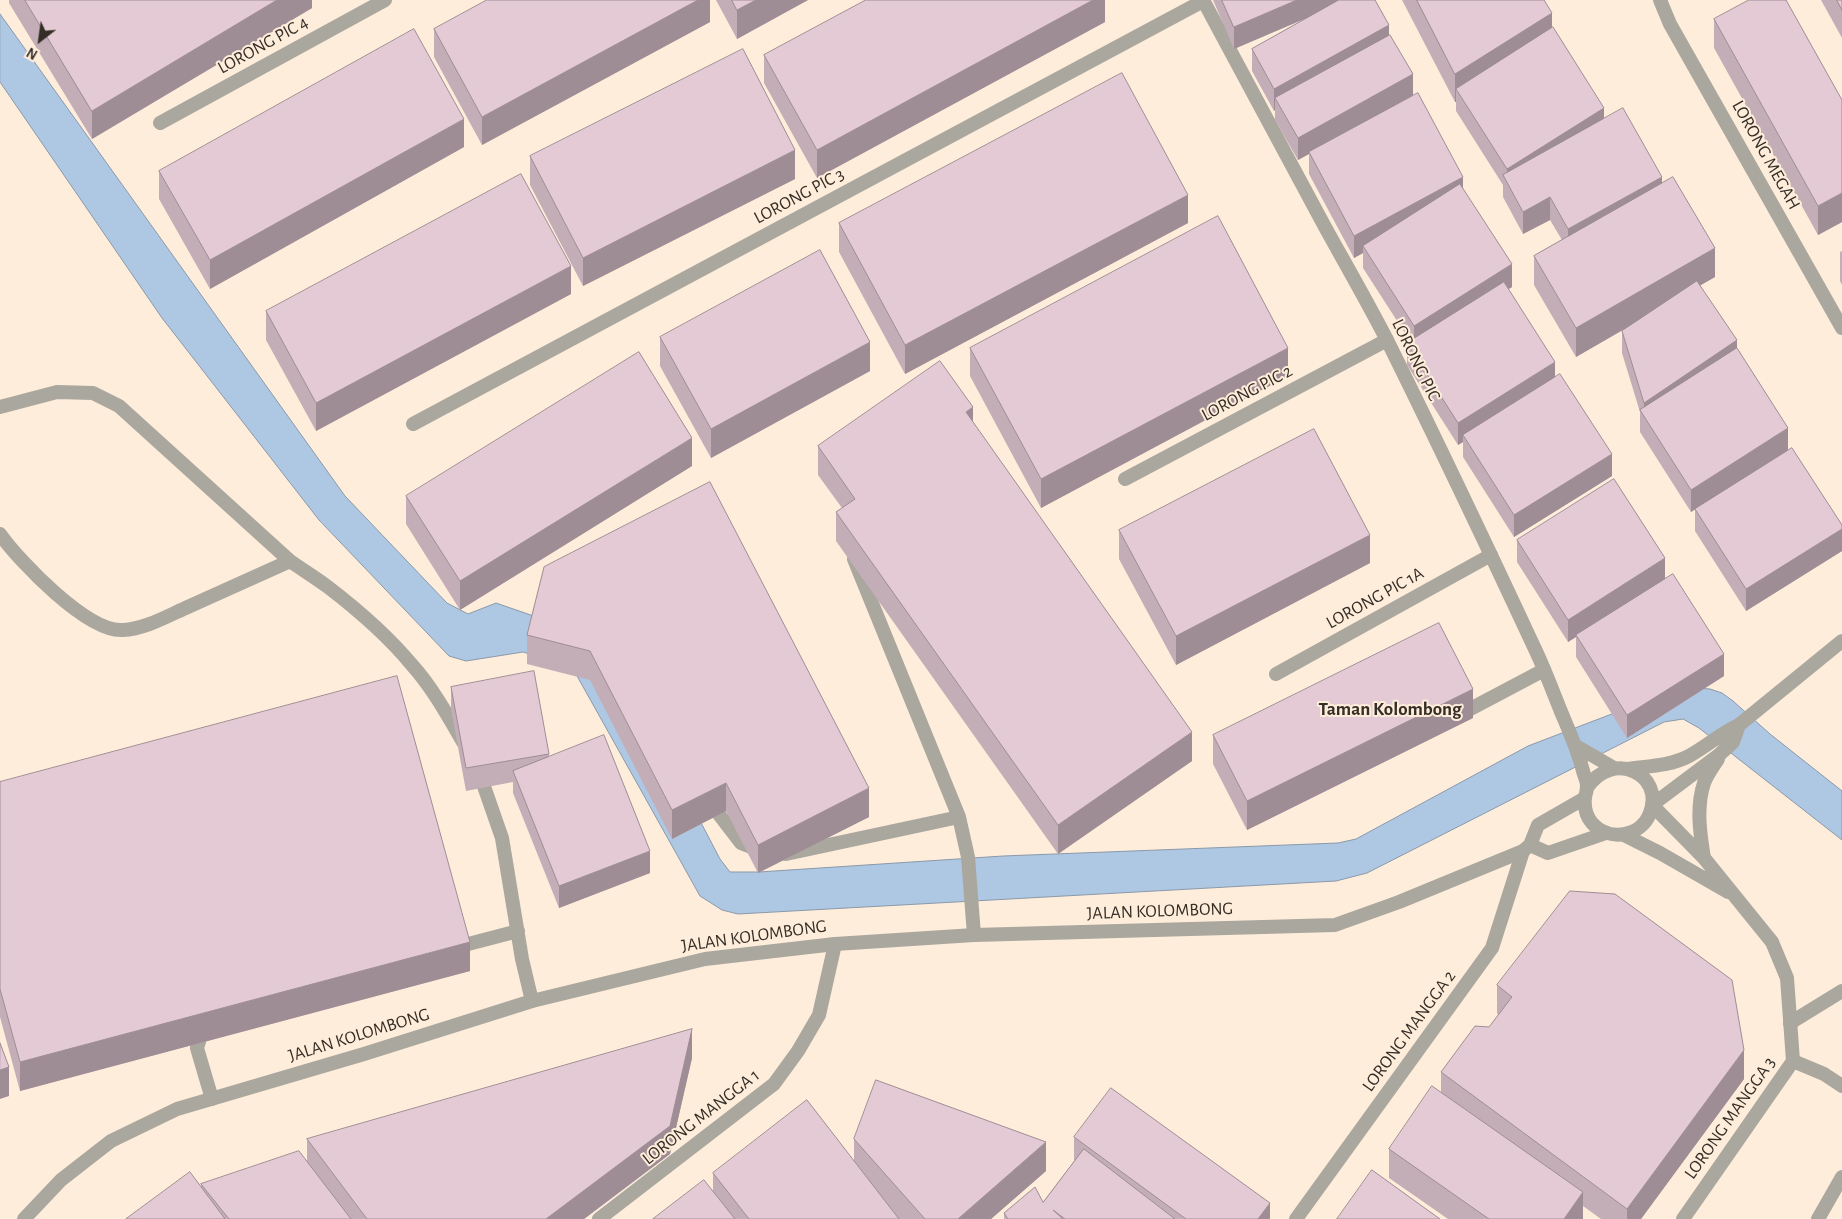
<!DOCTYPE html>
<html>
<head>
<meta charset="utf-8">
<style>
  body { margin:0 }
  #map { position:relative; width:1842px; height:1219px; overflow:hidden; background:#feedda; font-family:"Alegreya Sans",sans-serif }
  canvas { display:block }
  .north { position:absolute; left:15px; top:15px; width:50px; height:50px; -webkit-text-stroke:4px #feedda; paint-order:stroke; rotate:210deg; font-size:14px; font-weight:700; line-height:20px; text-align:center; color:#352e27 }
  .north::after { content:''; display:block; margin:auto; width:18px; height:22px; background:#352e27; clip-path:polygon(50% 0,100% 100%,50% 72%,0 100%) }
</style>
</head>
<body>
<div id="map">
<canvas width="1842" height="1219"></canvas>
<div class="north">N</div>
</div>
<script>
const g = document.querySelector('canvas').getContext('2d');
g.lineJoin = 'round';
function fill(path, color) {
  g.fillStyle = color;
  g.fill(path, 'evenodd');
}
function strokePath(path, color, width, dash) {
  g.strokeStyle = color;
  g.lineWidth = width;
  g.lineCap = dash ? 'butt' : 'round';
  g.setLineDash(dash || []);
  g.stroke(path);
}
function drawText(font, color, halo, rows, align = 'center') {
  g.font = font + ' "Alegreya Sans",sans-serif';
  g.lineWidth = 4;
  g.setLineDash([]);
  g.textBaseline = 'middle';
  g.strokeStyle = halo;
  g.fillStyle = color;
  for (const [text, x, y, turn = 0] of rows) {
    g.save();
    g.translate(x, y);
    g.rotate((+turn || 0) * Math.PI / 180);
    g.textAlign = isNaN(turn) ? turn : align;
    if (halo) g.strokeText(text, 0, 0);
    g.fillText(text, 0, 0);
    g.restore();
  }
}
const water = new Path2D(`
  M0,14L345,496L447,603L468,614L496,603L606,641L720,859L730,872H759L1003,856L1338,843L1356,839L1528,746L1664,694L1696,688L1710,689L1722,693L1733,701L1770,734L1842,791V840L1699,728L1683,719L1664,722L1367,873L1336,881L738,914L722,910L700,896L572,667L523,652L466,661L449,656L319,520L162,318L0,82Z`);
fill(water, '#aec7e2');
strokePath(water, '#8a99aa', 1);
strokePath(new Path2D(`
  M0,407L57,392L93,393L119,406L290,561
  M0,534C19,561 88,633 123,630C146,629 169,615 190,606C224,591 257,576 290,561C303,570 316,578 328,587C358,610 388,636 412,665C432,687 448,716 463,742
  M854,559L959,817L968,857L974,935
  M479,772L502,838L522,959L532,1001
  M718,813L741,843L761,851
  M786,854L959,817
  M453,948L518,931
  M1790,1023L1842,991
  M205,1028L203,1029L197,1048L212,1099
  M1793,1061L1824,1074L1842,1086
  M1818,1219L1842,1177`), '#aaa79e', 14);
strokePath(new Path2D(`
  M1660,0L1670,24L1842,328
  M160,123L385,0
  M413,424L1203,1
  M1125,479L1387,340
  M1276,674L1491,555
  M1457,716L1544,670
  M1627,769C1648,766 1670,766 1689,756C1706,747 1721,733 1739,725L1842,641
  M1624,835L1660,853L1728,892
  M1704,858C1700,834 1696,807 1704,783C1707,775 1713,767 1718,759
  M599,1219L774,1084L798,1051L819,1015L835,944
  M1296,1219L1492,948L1523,851
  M1683,1219L1793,1061L1787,978L1772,942L1704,858L1652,805L1720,754L1733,742L1739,725`), '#aaa79e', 14);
strokePath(new Path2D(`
  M1203,0C1244,76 1284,151 1325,227C1346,265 1368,303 1388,342C1438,443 1487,546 1535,649C1545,670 1553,692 1562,714C1570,733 1578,751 1583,771C1584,775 1587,781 1587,786C1587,790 1586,794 1585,797C1584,806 1586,816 1592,823C1609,842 1641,837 1650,813C1665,774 1612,749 1587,788
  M1576,746L1614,768
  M1530,845L1548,853L1606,833
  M24,1219L61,1180L111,1141L177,1109L364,1054L532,1001L705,959L835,944L974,935L1335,925L1399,902L1523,851L1530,845L1538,825L1585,798`), '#aaa79e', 14);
fill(new Path2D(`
  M9,0H312V8L92,139L9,3Z
  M710,0V22L482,145L434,57V29Z
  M716,0H808L737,39Z
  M1105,0V22L817,178L764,83V55Z
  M1213,0H1375L1413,96L1463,189L1512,287L1508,289L1555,377L1612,476L1514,537L1463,457V442L1458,445L1407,365V343L1410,341L1363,268V253L1354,258L1309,174V154L1298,160L1275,120V110L1274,111L1252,71V49L1308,17L1234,49Z
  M1402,0H1544L1552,28L1604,119L1662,183L1715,277L1700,285L1737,348L1788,450L1842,525V551L1746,611L1695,531V509L1691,512L1640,432V412L1622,353V331L1632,324L1576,357L1534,285V256L1562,240L1550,220L1523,234L1503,197V185L1456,111V102H1455Z
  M1821,0H1842V38Z
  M1714,19L1842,100V222L1818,235L1714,48Z
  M464,147L210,289L159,199V171Z
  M530,156L795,179L583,286L530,185Z
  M839,223H1188L905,374L839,252Z
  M1842,251V285L1840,281V252Z
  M571,294L316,431L266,340V311Z
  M660,337L870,371L711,458L660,366Z
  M970,348L1288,376L1041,508L970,376Z
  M973,422L1192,761L1058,854L836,541V512L842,508L818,475V446Z
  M692,466L460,610L406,524V496Z
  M1119,530L1370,563L1176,665L1119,559Z
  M1517,540L1665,579L1724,676L1627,738L1576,657V637L1568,642L1517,562Z
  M544,567L869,817L758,873L726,811L672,839L590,680L527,664V635Z
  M451,687L549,754V757L650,873L559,908L513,793V782L466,791L451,709Z
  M1473,718L1247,830L1213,764V735Z
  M0,782L470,971L20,1091L0,1017Z
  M1497,985L1744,1079L1641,1219H1601L1583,1206V1219H1448L1389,1178V1149L1441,1093V1072L1489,1027L1498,1015L1497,1013Z
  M692,1058L670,1154L584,1219H126L201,1187V1184L307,1162V1139Z
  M1074,1137L1270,1219H1004V1213L1043,1202L1075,1160H1074Z
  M854,1139L1046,1171L991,1219H653L713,1191V1173L854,1160Z`), '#c3aeb7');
fill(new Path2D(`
  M277,0H312V8L92,139V111Z
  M698,0H710V22L482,145V117Z
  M756,0H808L737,39V10Z
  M1093,0H1105V22L817,178V150Z
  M1297,0H1349L1234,49V27Z
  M1552,13V41L1456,89V102H1455V74Z
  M1389,25V47L1275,98V110L1274,111V89Z
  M1413,74V97L1309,152V154L1298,160V138Z
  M1604,108V130L1507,183V169Z
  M464,119V147L210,289V260Z
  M795,150V179L583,286V258Z
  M1463,177V199L1363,246V253L1354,258V236Z
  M1662,177V199L1568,251V229Z
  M1842,193V222L1818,235V206Z
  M1188,195V223L905,374V345Z
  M1550,197V220L1523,234V212Z
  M1715,248V277L1576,357V328Z
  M1512,264V287L1414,348V326Z
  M571,266V294L316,431V403Z
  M1737,340V363L1644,416V403Z
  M870,342V371L711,458V429Z
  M1288,348V376L1041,508V479Z
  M1555,362V384L1463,435V442L1458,445V423Z
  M973,407V436L966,412Z
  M1788,428V450L1691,512V490Z
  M692,438V466L460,610V581Z
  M1612,454V476L1514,537V515Z
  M1842,529V551L1746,611V589Z
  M1370,535V563L1176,665V636Z
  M1665,558V581L1576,635V637L1568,642V620Z
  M1724,654V676L1627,738V715Z
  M1473,689V718L1247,830V801Z
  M1192,732V761L1058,854V825Z
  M726,783V811L672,839V810Z
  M869,788V817L758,873V845Z
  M650,851V873L559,908V886Z
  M470,942V971L20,1091V1062Z
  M692,1029V1058L670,1154L584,1219H546Z
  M1744,1050V1079L1641,1219H1627V1209Z
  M9,1067V1096L0,1099V1070Z
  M1046,1142V1171L991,1219H958Z
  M1583,1192V1219H1564Z
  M1270,1203V1219H1258Z`), '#9f8d95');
const building = new Path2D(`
  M25,0H277L92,111Z
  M487,0H698L482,117L434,29Z
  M732,0H756L737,10Z
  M866,0H1093L817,150L764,55Z
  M1222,0H1297L1234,27Z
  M1339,0H1375L1389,25L1274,89L1252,49Z
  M1417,0H1544L1552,13L1455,74Z
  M1749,0H1786L1842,100V193L1818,206L1714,19Z
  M1837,0H1842V10Z
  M1553,27L1604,108L1507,169L1456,89Z
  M414,29L464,119L210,260L159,171Z
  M1390,35L1413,74L1298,138L1275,98Z
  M743,49L795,150L583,258L530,156Z
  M1122,73L1188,195L905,345L839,223Z
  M1418,93L1463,177L1354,236L1309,152Z
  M1623,108L1662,177L1568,229L1550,197L1523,212L1503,175Z
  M521,174L571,266L316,403L266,311Z
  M1673,177L1715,248L1576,328L1534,256Z
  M1460,184L1512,264L1414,326L1363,246Z
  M1218,216L1288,348L1041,479L970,348Z
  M820,250L870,342L711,429L660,337Z
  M1697,281L1737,340L1644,403L1622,331Z
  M1504,282L1555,362L1458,423L1407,343Z
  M1737,348L1788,428L1691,490L1640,410Z
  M639,352L692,438L460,581L406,496Z
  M940,361L973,407L966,412L1192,732L1058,825L836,512L855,499L818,446Z
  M1560,374L1612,454L1514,515L1463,435Z
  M1314,429L1370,535L1176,636L1119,530Z
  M1792,448L1842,525V529L1746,589L1695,509Z
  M1614,479L1665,558L1568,620L1517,540Z
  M710,482L869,788L758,845L726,783L672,810L590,651L527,635L544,567Z
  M1673,574L1724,654L1627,715L1576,635Z
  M1439,623L1473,689L1247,801L1213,735Z
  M534,671L549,754L466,768L451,687Z
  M397,676L470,942L20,1062L0,989V782Z
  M604,735L650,851L559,886L513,771Z
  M1570,891L1615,894L1732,980L1744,1050L1627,1209L1441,1072L1475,1026L1489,1027L1512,997L1497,985Z
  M692,1029L670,1126L546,1219H367L307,1139Z
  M0,1043L9,1067L0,1070Z
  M876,1080L1046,1142L958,1219H925L854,1139Z
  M1432,1086L1583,1192L1564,1219H1489L1389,1149Z
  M1111,1088L1270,1203L1258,1219H1186L1074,1137Z
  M807,1100L899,1219H749L713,1173Z
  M1084,1149L1175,1219H1065L1053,1210L1063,1219H1008L1004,1213L1035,1187L1043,1202Z
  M299,1151L351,1219H229L201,1184Z
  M1372,1170L1440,1219H1337Z
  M190,1172L225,1219H126Z
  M704,1180L735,1219H653Z`);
fill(building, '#e3cad5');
strokePath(building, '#9f8d95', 1);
drawText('18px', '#352e27', '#feedda', [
  ["LORONG PIC 4",263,45,-29],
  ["LORONG MEGAH",1766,155,61],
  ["LORONG PIC 3",799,196,-28],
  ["LORONG PIC",1416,360,64],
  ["LORONG PIC 2",1247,393,-28],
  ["LORONG PIC 1A",1375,598,-29],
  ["JALAN KOLOMBONG",1160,911,-2],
  ["JALAN KOLOMBONG",754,936,-8],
  ["LORONG MANGGA 2",1409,1031,-54],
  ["JALAN KOLOMBONG",359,1035,-17],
  ["LORONG MANGGA 1",701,1117,-38],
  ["LORONG MANGGA 3",1730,1118,-55]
]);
drawText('bold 19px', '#352e27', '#feedda', [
  ["Taman Kolombong",1390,709]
]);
</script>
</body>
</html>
